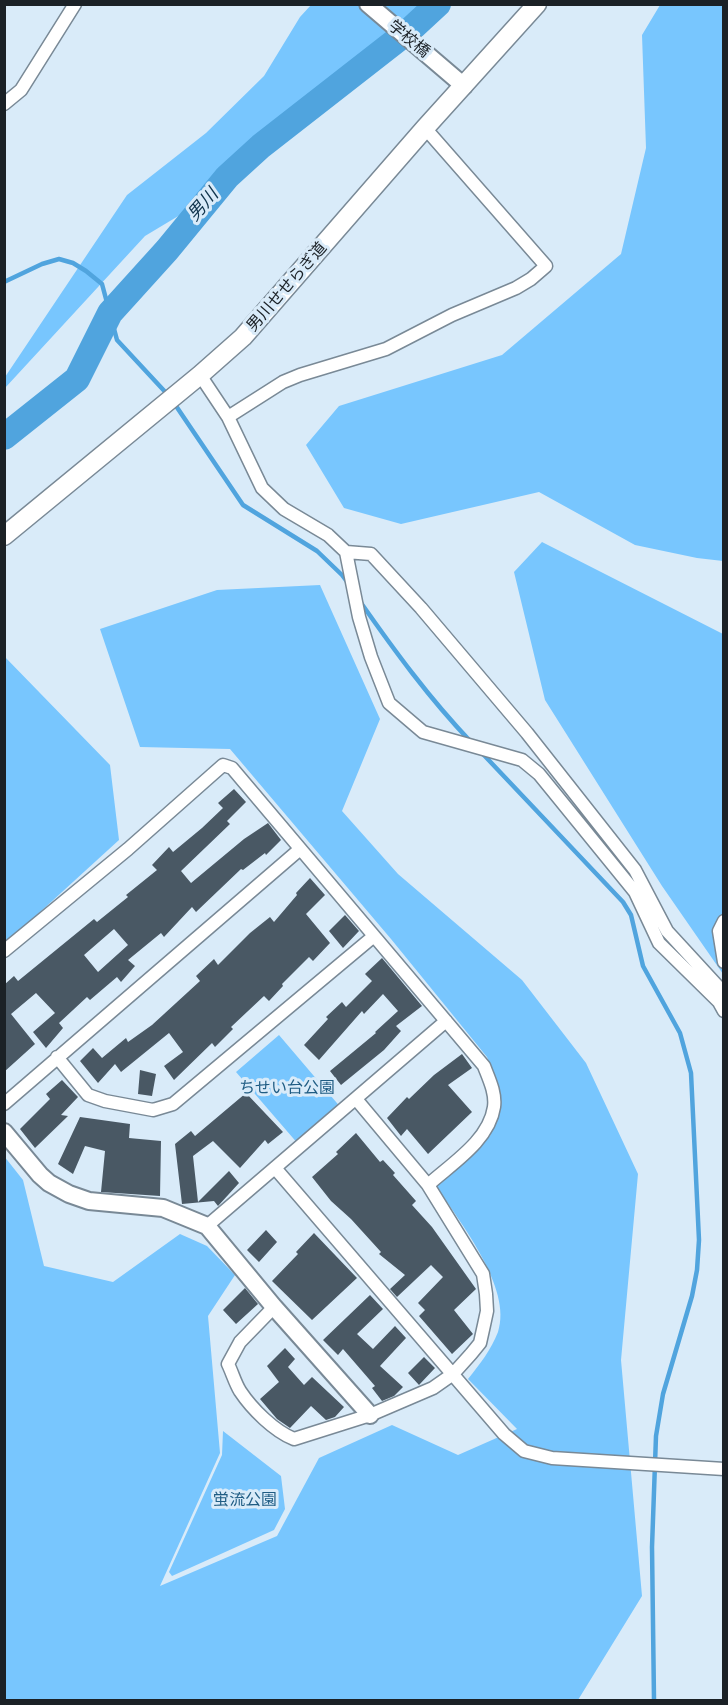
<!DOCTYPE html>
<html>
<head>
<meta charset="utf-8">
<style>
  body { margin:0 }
  #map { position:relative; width:728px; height:1705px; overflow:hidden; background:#d9ebf9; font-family:Figtree,sans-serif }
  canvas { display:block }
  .frame { position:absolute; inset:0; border:6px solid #1b2126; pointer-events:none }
</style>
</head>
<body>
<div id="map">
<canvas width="728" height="1705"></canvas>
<div class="frame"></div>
</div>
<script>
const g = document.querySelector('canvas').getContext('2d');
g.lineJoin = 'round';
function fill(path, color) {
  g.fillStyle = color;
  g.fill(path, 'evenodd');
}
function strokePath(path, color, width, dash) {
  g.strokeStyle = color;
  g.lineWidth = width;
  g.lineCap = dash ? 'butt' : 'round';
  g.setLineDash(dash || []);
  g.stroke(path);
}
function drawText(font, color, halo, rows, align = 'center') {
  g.font = font + ' Figtree,"Noto Sans JP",sans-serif';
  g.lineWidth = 6;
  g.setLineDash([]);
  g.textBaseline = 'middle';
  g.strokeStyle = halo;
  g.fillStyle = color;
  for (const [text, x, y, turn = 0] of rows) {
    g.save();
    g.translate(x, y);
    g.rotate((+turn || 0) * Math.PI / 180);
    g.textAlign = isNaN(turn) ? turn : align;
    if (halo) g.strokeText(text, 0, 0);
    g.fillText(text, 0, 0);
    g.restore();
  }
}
fill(new Path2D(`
  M311,5H423L235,182L145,236L5,388V377L127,195L206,133L264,76L300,17Z
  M660,5H723V561L697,558L635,545L539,492L401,524L344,508L306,445L339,406L502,355L621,254L646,148L642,35Z
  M542,542L723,634V974L662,886L545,700L514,572Z
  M320,585L380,719L342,811L398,874L522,980L586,1063L638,1174L621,1360L642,1596L578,1700H5L4,1156L23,1180L44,1266L113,1282L180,1234L207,1246L235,1275L208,1316L220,1453L160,1586L277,1536L319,1458L392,1425L458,1455L517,1429L468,1379C480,1364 491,1350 498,1332C513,1288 459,1221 436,1186L490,1136L499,1109L498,1083L487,1057L391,939L230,749L140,747L100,629L217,590Z
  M4,656L110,765L119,840L5,944Z
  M279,1035L342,1109L299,1145L236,1072Z
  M223,1431L281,1476L285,1509L274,1530L172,1576L169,1572L222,1455Z`), '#78c6fe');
strokePath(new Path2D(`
  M4,282L42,264L59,259L73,263L86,271L102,284L117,340L169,396
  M174,403L243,505L317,551L342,575L348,583
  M359,600C394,650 429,698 471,742
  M481,752L623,902L631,915L643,966L680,1033L691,1073L699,1240L697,1270L692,1296L663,1394L656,1436L652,1547L654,1700`), '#50a4de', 4.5);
strokePath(new Path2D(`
  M4,437L77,379L110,313L167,250L227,177L261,146L411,29L438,4`), '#50a4de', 26);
fill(new Path2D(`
  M234,789L246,802L227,821L230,824L181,871L191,883L244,839L268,823L281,840L266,855L265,853L243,870L241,869L196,912L192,907L164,937L161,933L128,960L135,966L121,982L117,977L90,1000L87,997L59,1023L63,1028L46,1048L33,1032L55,1013L36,993L11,1014L35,1044L4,1072V985L14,976L18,981L94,919L97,922L128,897L126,895L157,870L152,865L169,847L173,852L202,828L223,808L218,803ZM114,929L128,945L98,972L84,955Z
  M310,878L325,895L306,914L330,943L313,961L309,957L282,984L283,986L269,1001L264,996L231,1027L233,1029L215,1047L212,1043L174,1080L164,1066L183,1052L169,1033L121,1072L115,1064L98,1083L80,1061L93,1048L102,1058L126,1038L128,1042L152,1025L200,981L196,976L214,959L218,965L250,933L270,917L274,922L297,895L296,893Z
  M345,915L359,931L343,948L329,931Z
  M382,958L422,1006L396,1026L401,1031L384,1050L341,1085L330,1071L376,1033L375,1032L398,1011L383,994L364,1014L362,1011L319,1060L304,1045L328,1019L326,1017L342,1002L346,1007L372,981L365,974Z
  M462,1054L472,1068L448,1085L472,1112L428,1154L407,1129L401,1136L387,1118L407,1097L409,1099L434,1075Z
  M140,1070L156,1074L152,1096L138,1094Z
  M62,1080L78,1097L61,1115L68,1116L35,1148L20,1129L50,1099L46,1094Z
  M246,1093L283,1132L268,1144L265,1140L240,1168L213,1141L193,1156L198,1202L229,1171L239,1183L218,1206L214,1201L182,1204L175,1144L191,1131L195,1136Z
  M80,1117L130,1124L129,1138L161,1141L160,1196L101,1192L105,1151L85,1146L73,1174L58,1164Z
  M356,1133L380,1162L383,1160L395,1173L393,1175L416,1201L412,1205L432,1227L476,1289L454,1310L473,1334L452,1354L419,1316L425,1310L418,1303L443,1277L431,1265L397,1297L390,1289L405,1275L379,1254L381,1252L351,1219L331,1201L312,1177L338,1154L336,1152Z
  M266,1230L277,1242L259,1262L247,1250Z
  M314,1233L357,1278L312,1320L272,1281L298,1254L296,1252Z
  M245,1288L258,1304L236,1324L223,1310Z
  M370,1295L383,1309L357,1334L373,1349L395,1326L406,1338L380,1366L403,1387L394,1396L382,1401L372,1388L375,1386L343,1349L338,1355L323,1340Z
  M285,1348L295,1359L288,1367L304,1385L312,1377L344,1407L335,1417L326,1420L311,1406L290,1428L277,1419L260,1399L279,1382L267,1366Z
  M424,1357L435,1368L419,1385L408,1373Z`), '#495864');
const street = new Path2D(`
  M4,104L21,90L75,4
  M200,375L228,417L262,488L284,509L328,535L346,552L359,617L371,657L389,703L423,732L522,760L539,774L635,892L659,943L719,1002L724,1011
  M228,417L283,382L300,375L386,349L452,315L516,288L531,279L546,266L425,128
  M346,552L371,554L421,608L527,733L635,870L667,931L724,993
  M724,921L719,931L724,962
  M4,951L128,849L223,765L232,768L484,1066C489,1079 496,1093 494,1107C489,1141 451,1164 428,1185
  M57,1057L88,1095L105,1101L153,1110L173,1104L374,936
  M4,1104L299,850
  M275,1168L504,1434L524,1451L552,1458L724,1469
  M207,1226L446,1021
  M274,1307L240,1342L228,1364C232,1372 235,1383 240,1391C252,1409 274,1431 294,1439L370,1415L433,1388L453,1374L471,1354L480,1343L484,1325L487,1311L486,1294L483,1274L428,1185L356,1099`);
const secondary = new Path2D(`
  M368,4L464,86
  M4,1132L40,1175L49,1183L69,1194L89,1201L163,1208L207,1226L274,1307L370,1415`);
const primary = new Path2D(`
  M4,536L200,375L243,337L425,128L537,4`);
strokePath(street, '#798996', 15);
strokePath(secondary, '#798996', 20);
strokePath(primary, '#798996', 21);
strokePath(street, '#fff', 12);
strokePath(secondary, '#fff', 16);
strokePath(primary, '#fff', 18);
drawText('16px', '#1b2126', '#d9ebf9', [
  ["学校橋",409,39,40],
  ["男川せせらぎ道",287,287,-49]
]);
drawText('16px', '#1f5c83', '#d9ebf9', [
  ["ちせい台公園",287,1088],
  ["蛍流公園",245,1500]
]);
drawText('italic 18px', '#10344c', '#d9ebf9', [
  ["男川",203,205,-49]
]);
</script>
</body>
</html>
